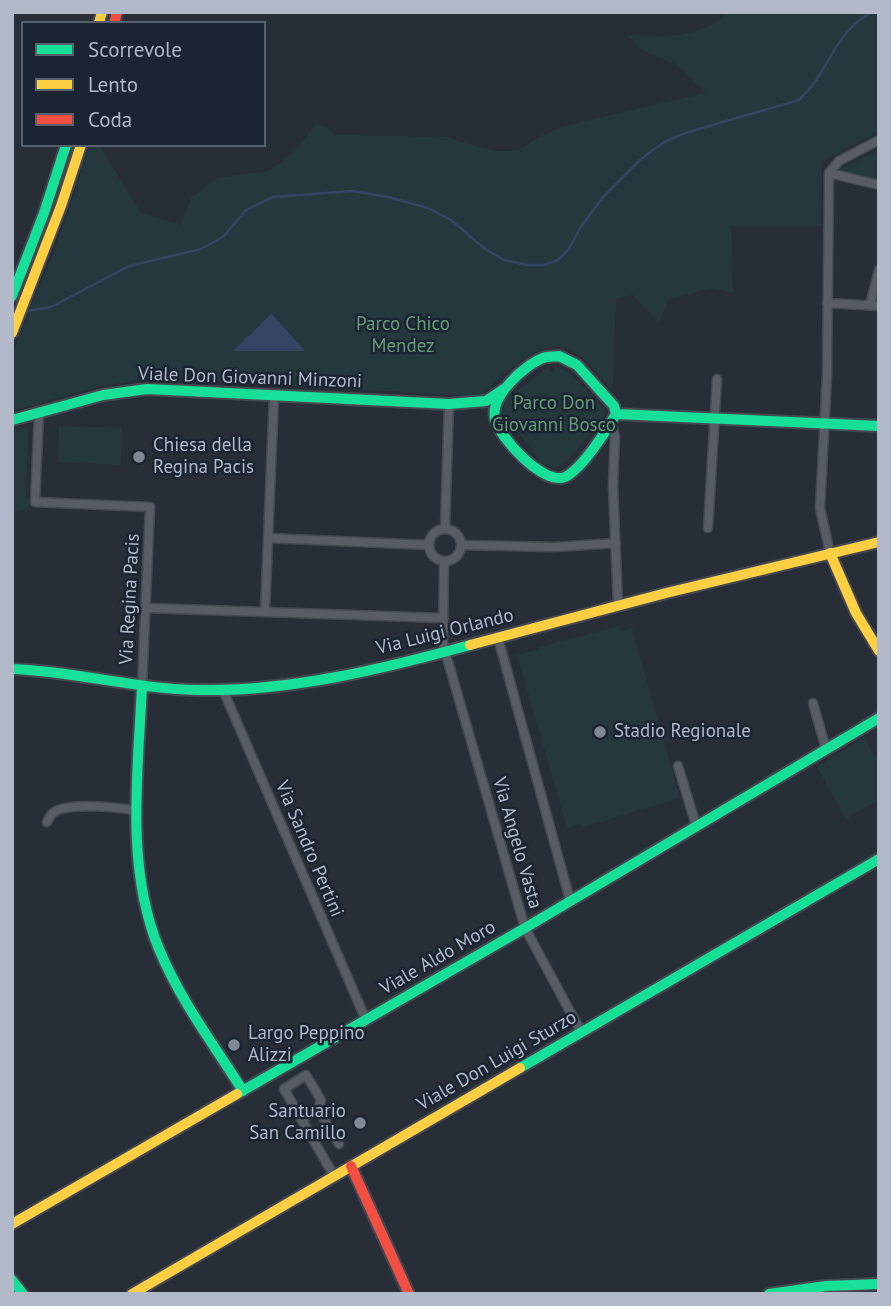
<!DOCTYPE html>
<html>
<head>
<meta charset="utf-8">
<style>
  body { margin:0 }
  #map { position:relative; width:891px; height:1306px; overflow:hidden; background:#282e38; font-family:"PT Sans",sans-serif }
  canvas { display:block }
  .frame { position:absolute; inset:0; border:14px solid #b1b9c9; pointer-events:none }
  .legend { position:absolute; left:21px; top:21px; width:245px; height:126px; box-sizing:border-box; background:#1b2432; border:2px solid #57606e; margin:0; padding:9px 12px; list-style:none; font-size:21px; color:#b1b9c9 }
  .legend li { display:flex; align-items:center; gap:14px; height:35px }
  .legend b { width:35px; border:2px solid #57606e }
</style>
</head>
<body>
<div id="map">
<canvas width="891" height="1306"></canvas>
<div class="frame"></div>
<ul class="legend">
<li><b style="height:9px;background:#16e098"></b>Scorrevole</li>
<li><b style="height:9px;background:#ffcf43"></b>Lento</li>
<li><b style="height:9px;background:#f24e42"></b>Coda</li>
</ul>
</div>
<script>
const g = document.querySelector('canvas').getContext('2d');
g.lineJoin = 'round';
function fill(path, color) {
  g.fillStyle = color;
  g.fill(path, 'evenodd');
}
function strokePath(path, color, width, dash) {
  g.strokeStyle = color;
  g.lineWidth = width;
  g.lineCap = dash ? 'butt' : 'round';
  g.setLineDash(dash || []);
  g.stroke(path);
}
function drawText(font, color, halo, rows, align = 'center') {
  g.font = font + ' "PT Sans",sans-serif';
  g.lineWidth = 5;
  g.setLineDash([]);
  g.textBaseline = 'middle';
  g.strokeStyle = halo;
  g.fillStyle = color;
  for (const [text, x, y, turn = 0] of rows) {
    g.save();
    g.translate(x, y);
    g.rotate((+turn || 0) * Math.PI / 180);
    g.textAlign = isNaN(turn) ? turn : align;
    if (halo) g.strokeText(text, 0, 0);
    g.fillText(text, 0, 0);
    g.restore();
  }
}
fill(new Path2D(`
  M727,12H879V131L822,162L821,226H731L733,293L713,288L669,299L659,323L633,295L616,299L613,390C602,379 592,365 579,355C546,328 506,374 482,394L474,396L194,380L187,374L181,380H161L151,369L145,375L140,373L135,381L101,386L12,411V354L63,228L89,145H99L141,213L181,225L191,198L217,178L269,171L295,151L316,124L326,127L335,135L448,137L457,141L496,151H518L538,137L564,126L706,93L677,65L639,49L627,35C662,37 701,40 727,12Z
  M879,150V180L839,171V170Z
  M554,367C574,369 591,396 604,410V416L567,462L555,468L542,463L503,414L505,400L545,370L549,368V372H554Z
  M59,426L122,428L121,465L58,462Z
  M28,427L26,498L29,499V509L12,513V431Z
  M619,626L621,631L632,628L680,798L583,827L581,824L567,828L517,655L539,649V647Z
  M864,737L879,764V800L846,819L817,767Z`), '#25383e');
fill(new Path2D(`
  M272,314L305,351H233L271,314Z`), '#334562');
strokePath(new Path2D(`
  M26,311L51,307L129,266L201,249L223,237L246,210L273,197L352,191L388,197L428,208L451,220L485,249L504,260L527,265H544L558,260L569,249L580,228L603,197L641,159L664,142L685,133L799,100C830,72 831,36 871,12`), '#334562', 2.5);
const street = new Path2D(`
  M829,173L879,185
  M827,303L879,306
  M870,305L879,270
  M39,413L35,502L150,507L142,686
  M611,423L615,436L613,486L618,605
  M445,528L449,404
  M708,528L717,379
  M429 545a16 16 0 1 1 32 0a16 16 0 1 1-32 0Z
  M268,538L428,545
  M461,545L555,547L616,543
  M830,553L820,508L827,376L829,173L839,161L879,140
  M444,562L443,644L525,928L581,1032
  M146,608L443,618
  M265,612L274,395
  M498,638L570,900
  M223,690L366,1020
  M813,703L826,749
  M678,766L696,825
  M47,822C50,816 52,812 58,810C75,803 119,807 137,811
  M302,1119L318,1109
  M334,1176L284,1089L306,1075L321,1100L318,1109L339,1144`);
const fast = new Path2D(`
  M12,296L44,213L66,145
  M559,356L577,365L614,406L616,414C607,430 582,469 565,477C544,486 498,437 495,418C490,397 524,365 543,358C548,356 554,357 559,356Z
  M616,414L879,426
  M12,420L103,395L147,389L449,404L486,401L504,389
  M12,669C74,671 135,689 197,690C289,692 383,669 470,645
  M142,686C138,773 125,866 159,949C180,1000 214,1045 243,1091
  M520,1068L879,859
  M237,1094L525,928L879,718
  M12,1280L23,1294
  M769,1294L826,1286L879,1284`);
const slow = new Path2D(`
  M99,23L102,12
  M12,333L61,206L81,145
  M830,553L856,613L879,651
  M470,645L666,593L879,542
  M12,1224L237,1094
  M132,1294L520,1068`);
const jam = new Path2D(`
  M114,23L117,12
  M351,1166L409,1294`);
strokePath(street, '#444951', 11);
strokePath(fast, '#444951', 14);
strokePath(slow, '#444951', 14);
strokePath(jam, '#444951', 14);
strokePath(street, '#585d65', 8);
strokePath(fast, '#16e098', 10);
strokePath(slow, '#ffcf43', 10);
strokePath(jam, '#f24e42', 10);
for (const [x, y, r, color] of [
  [139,457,7,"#818896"],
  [600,732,7,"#818896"],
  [234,1045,7,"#818896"],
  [360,1123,7,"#818896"]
]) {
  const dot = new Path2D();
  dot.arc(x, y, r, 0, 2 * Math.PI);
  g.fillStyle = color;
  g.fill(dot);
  strokePath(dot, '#1b2432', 2.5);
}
drawText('19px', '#679b75', '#1b2432', [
  ["Parco Chico",403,325],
  ["Mendez",403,347],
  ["Parco Don",554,404],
  ["Giovanni Bosco",554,426]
]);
drawText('19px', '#b1b9c9', '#1b2432', [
  ["Viale Don Giovanni Minzoni",250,378,2],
  ["Via Regina Pacis",130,599,-87],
  ["Via Luigi Orlando",445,632,-14],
  ["Via Angelo Vasta",517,843,74],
  ["Via Sandro Pertini",309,849,67],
  ["Viale Aldo Moro",438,958,-30],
  ["Viale Don Luigi Sturzo",497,1061,-30]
]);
drawText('19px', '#b1b9c9', '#1b2432', [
  ["Chiesa della",153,446],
  ["Regina Pacis",153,468],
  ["Stadio Regionale",614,732],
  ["Largo Peppino",248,1034],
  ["Alizzi",248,1056],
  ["Santuario",346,1112,"right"],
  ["San Camillo",346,1134,"right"]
], 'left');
</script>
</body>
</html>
